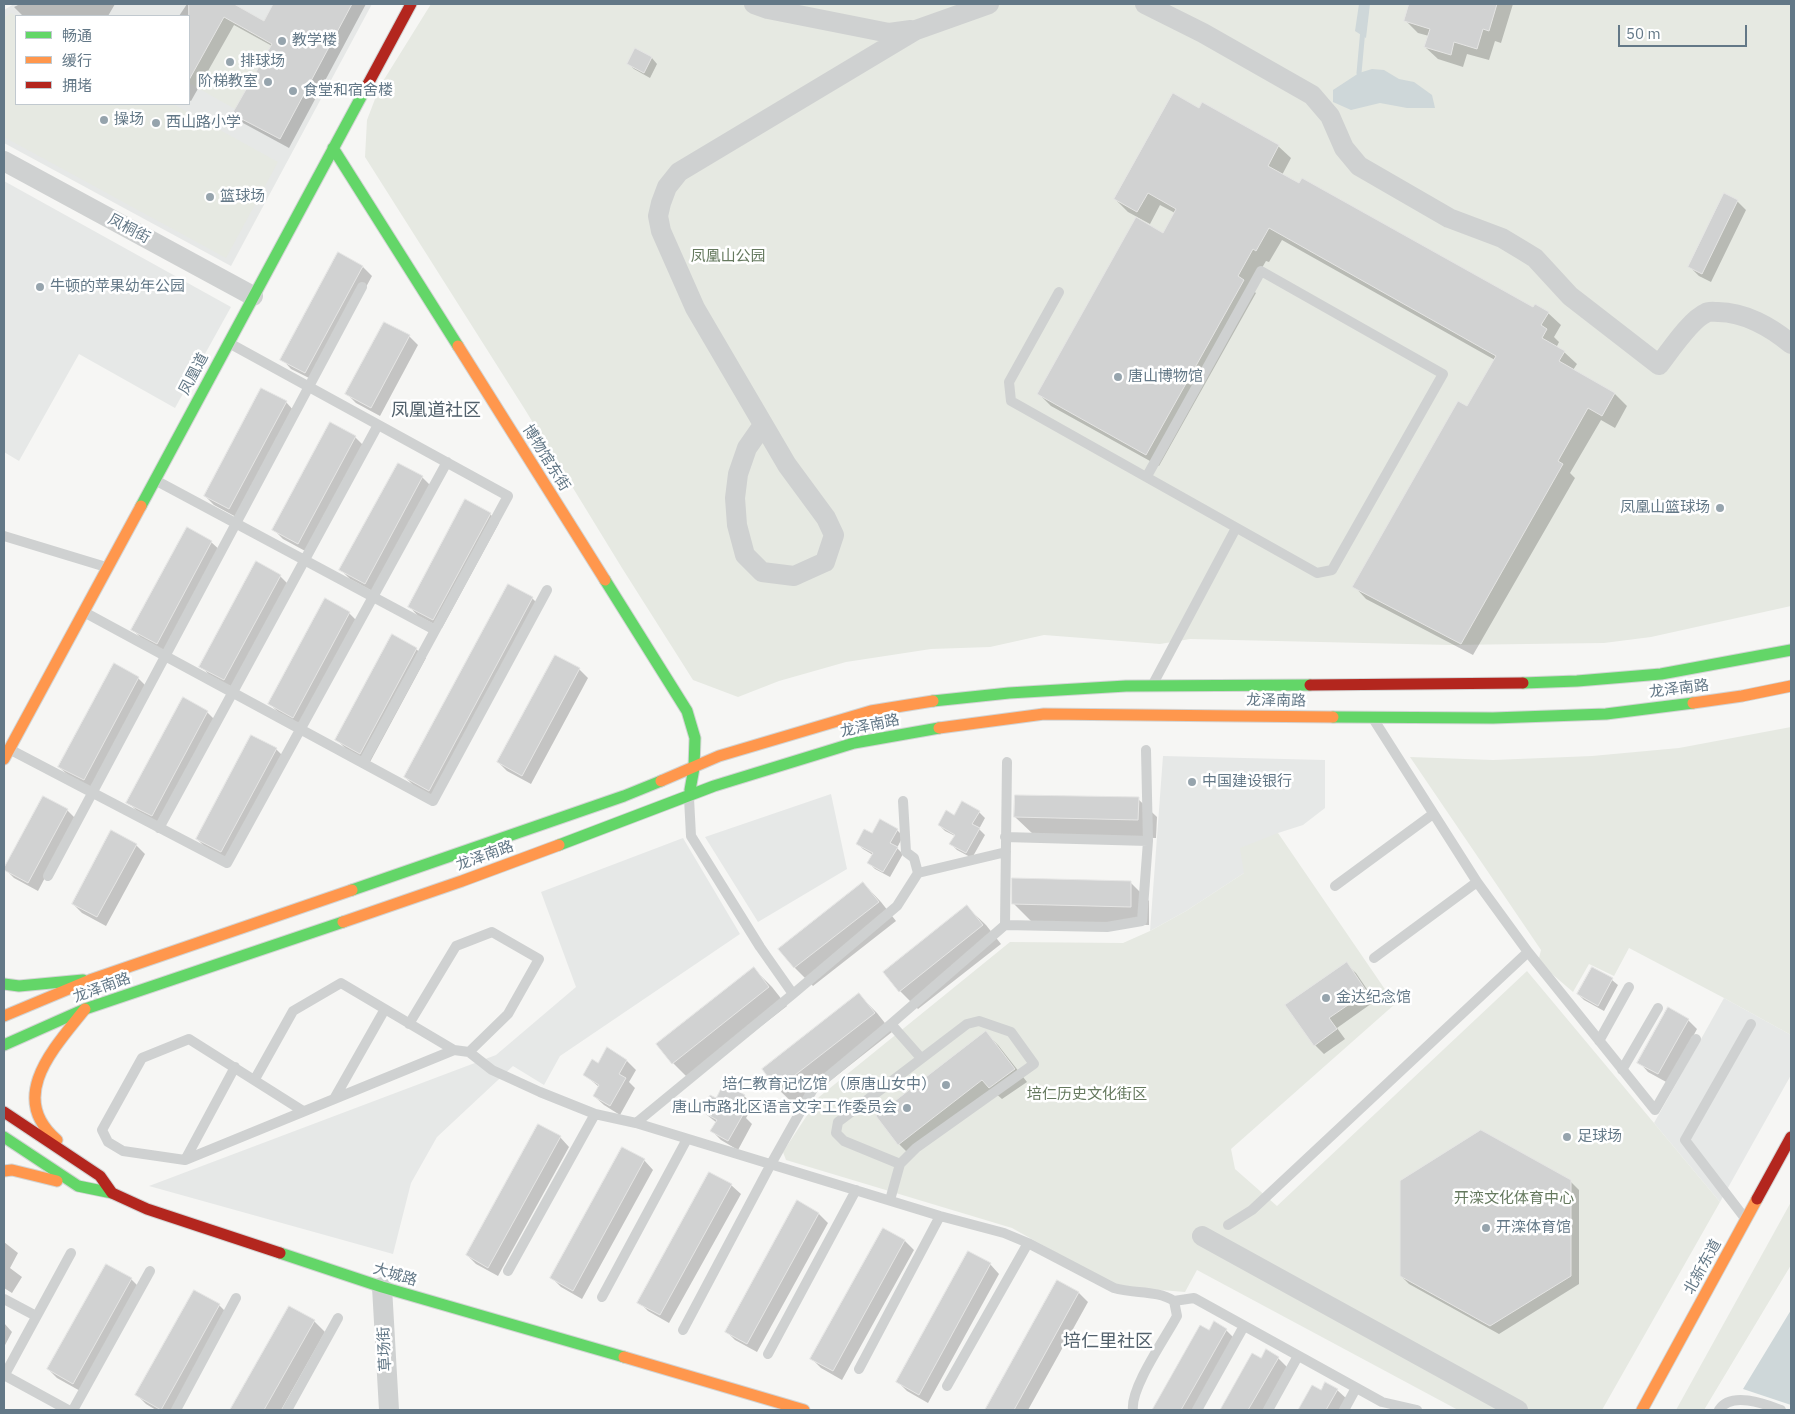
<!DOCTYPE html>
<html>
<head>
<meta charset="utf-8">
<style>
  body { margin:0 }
  #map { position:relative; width:1795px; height:1414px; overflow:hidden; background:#f6f6f4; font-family:"IBM Plex Sans","Noto Sans SC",sans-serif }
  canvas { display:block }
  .frame { position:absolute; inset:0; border:5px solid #637887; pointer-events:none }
  .legend { position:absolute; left:15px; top:15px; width:175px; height:90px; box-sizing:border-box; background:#fff; border:1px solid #c1c9cf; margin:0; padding:6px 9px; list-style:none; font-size:15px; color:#637887 }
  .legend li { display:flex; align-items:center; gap:10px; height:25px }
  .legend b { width:25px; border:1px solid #c1c9cf }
  .scale { position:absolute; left:1618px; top:25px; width:129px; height:22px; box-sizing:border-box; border:2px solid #637887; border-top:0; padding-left:6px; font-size:15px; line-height:18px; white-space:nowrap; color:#637887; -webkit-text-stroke:4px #fff; paint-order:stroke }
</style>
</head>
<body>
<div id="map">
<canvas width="1795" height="1414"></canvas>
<div class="frame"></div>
<ul class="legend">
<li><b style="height:6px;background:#63d668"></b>畅通</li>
<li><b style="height:6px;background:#ff974d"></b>缓行</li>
<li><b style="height:6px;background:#b3261e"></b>拥堵</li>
</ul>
<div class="scale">50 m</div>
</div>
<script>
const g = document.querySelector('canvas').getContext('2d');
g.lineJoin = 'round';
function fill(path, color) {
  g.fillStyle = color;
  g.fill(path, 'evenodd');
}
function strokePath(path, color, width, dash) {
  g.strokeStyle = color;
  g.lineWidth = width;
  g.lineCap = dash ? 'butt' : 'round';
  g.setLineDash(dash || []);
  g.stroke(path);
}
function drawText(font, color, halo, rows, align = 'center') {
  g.font = font + ' "IBM Plex Sans","Noto Sans SC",sans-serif';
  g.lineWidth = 5;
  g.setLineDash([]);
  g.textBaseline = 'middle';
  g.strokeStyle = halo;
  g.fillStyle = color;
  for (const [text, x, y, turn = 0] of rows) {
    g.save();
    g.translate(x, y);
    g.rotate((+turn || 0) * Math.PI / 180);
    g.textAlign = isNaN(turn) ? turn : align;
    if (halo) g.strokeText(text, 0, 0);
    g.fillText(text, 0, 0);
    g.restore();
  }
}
fill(new Path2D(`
  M14,4H372L231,266L4,143V10ZM16,16H189V104H16Z
  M4,181L231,307L175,408L79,354L19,461L4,452Z
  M1163,756L1325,760V808L1303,825L1278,833L1244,873L1186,911L1150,931Z
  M831,794L847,869L758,922L705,837Z
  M683,838L740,934L560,1056L544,1085L513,1066L437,1137L411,1183L393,1254L149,1186L496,1055L576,987L541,892Z
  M1724,998L1791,1035V1075L1720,1202L1654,1123Z`), '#e6e8e7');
fill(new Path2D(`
  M431,4H1791V606L1651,637L1604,643L1451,645L1190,639L1160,644L1044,635L990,647L931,649L846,662L779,681L738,697L693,680L622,568L524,408L365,157L367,120L380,86Z
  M11,13L17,16L16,104H173L278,162L226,258L4,137V18Z
  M224,17L272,44L235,109L189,83V80Z
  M1791,727V1035L1724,998L1629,948L1614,976L1589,964L1573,992L1538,962L1541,950L1410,757L1493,760L1592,756L1679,748Z
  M1278,833L1395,1004L1231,1149L1235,1169L1277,1206L1527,971L1720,1202L1602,1410H1458L1197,1270L1185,1292L1124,1287L1112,1284L1012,1228L786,1160L783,1152L819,1097L1010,942L1123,943L1150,931L1186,911L1244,873L1240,848Z
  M1791,1202V1265L1704,1410H1676Z`), '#e6e9e2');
fill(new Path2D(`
  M1359,4H1370L1366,38L1355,31Z
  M1372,69L1384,70L1399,79L1414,82L1432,95L1435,108H1407L1380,103L1351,110L1333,102V90L1359,73Z
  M1791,1310V1405L1743,1389Z`), '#ced7d9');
fill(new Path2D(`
  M20,4H115L108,16H23L14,7Z
  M187,4H236L235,6L264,22L275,4H366L289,148L243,123L234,114L272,46L234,25L191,101L189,100V16H179Z
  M1410,4H1513L1501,43L1495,41L1489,60L1467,54L1463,67L1438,59L1425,47L1429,36L1418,33L1405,20Z
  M652,58L657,64L650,78L634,69L628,63Z
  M1199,109L1278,146L1291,158L1282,175L1534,309L1548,313L1561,325L1554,337L1559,342L1556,348L1564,352L1577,364L1573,370L1615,394L1627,406L1615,428L1601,420L1570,473L1575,478L1473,655L1366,599L1354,586L1468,408L1495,360L1282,240L1269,262L1266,261L1250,288L1256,293L1159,466L1051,406L1039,394L1163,234L1175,213L1160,205L1150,224L1128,212L1115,199Z
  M1737,201L1746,210L1711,282L1699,276L1690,267Z
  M363,267L372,276L315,381L291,369L282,359Z
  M409,336L418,345L380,416L356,403L347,394Z
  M286,402L295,412L238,518L214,505L205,496Z
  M355,437L364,446L307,552L283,539L274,530Z
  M422,477L431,486L374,592L350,579L341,570Z
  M490,514L499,523L442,628L418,616L409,606Z
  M211,542L221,551L166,652L142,639L133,630Z
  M280,576L289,585L234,688L210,676L201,666Z
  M532,598L541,607L438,799L414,786L405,777Z
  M349,613L358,622L303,726L279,713L270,704Z
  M392,636L416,649L426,658L370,762L346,749L337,740Z
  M579,669L588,678L531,784L507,771L498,762Z
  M138,678L147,687L93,788L69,776L59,767Z
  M207,712L216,721L161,824L137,811L128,802Z
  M276,749L285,758L230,860L206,848L197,839Z
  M1138,799L1157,817L1156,838L1034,835L1015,817Z
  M67,810L76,819L38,891L14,878L5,869Z
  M979,812L985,818L979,829L985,835L972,858L957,850L951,844L955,836L945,831L939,825Z
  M897,830L903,836L897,848L903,854L890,877L875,869L869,863L873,855L863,849L857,843L873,835Z
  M136,845L145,854L106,926L82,913L73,904Z
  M863,883L881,902L896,921L813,986L795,968L780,949Z
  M1131,883L1149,901V925L1032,922L1013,903Z
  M967,907L986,925L1001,944L918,1009L900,991Z
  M1346,964L1356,973L1375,1001L1337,1028L1345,1039L1324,1054L1315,1045Z
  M1592,968L1612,980L1618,985L1604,1011L1584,1000L1578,994Z
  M754,969L772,987L787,1006L691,1081L673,1063Z
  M859,995L877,1013L892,1032L797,1107L778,1089L764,1070Z
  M1688,1020L1697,1029L1668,1083L1648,1072L1639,1062Z
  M986,1033L998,1045L1027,1082L1002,1099L994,1092L911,1156L899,1144Z
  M607,1049L627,1061L636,1070L629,1082L635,1088L620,1115L604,1105L594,1096L599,1087L585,1075L598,1064Z
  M744,1096L754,1105L746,1118L752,1124L738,1150L721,1140L712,1131L717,1123L702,1111L716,1100Z
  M560,1137L569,1147L498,1276L476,1264L467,1255Z
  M644,1160L653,1170L582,1299L561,1287L552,1278Z
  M1571,1182L1579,1190V1284L1499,1334L1409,1284L1401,1276Z
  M731,1185L741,1194L669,1323L648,1311L639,1302Z
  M797,1202L819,1214L828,1223L757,1352L735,1340L726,1331Z
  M883,1229L905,1241L914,1250L842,1380L821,1368L812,1359Z
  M4,1242L18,1253L10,1268L22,1277L12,1293L4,1288Z
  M990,1264L999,1274L928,1403L907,1391L898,1382Z
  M131,1279L140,1288L82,1392L57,1378L48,1369Z
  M1057,1281L1079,1293L1088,1302L1028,1410H986Z
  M195,1292L219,1305L229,1315L175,1410H156L146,1404L137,1395Z
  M289,1308L314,1321L325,1332L281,1410H232Z
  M4,1323L12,1332L4,1347Z
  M1201,1326L1210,1331L1226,1330L1235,1339L1195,1410H1154Z
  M1253,1354L1262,1360L1278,1358L1287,1367L1263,1410H1221Z
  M1312,1387L1321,1392L1337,1390L1347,1399L1340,1410H1299Z`), '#0003');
strokePath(new Path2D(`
  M1359,73L1363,29`), '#ced7d9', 5);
const building = new Path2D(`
  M189,4H234L264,21L273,4H352L280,139L232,114L272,44L224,17L189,80Z
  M1409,4H1497L1489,31L1483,29L1477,49L1454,42L1451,55L1424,47L1430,29L1404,21Z
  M635,48L652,57L644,73L627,64Z
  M1173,93L1199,108L1202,102L1279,145L1268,166L1299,183L1302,178L1533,307L1535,304L1549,312L1541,325L1547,329L1542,338L1565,351L1559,361L1615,393L1602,416L1588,408L1558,461L1563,464L1461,644L1352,587L1458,401L1467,406L1496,356L1269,228L1256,251L1253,249L1238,276L1244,280L1146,455L1037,394L1136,217L1163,233L1176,209L1148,193L1137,212L1114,199Z
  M1724,193L1738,200L1702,274L1688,267Z
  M338,252L363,266L305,373L280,360Z
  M384,322L410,335L371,408L345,394Z
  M261,388L287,401L229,509L204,496Z
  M330,422L356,436L298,544L272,530Z
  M398,463L423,476L365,584L339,570Z
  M465,499L491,513L433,620L408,607Z
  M187,527L212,541L157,644L131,630Z
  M256,561L281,575L224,680L199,667Z
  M508,584L533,597L429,791L404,777Z
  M325,598L350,612L293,718L268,704Z
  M392,634L417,648L360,754L335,740Z
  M555,655L580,668L522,776L497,762Z
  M114,663L139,677L84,780L58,767Z
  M183,697L208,711L152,816L126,803Z
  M251,735L277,748L221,852L196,839Z
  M1015,795L1139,797L1138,820L1014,817Z
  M43,796L68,809L28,883L4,870V868Z
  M962,801L980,811L972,824L980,828L966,853L949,844L955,835L938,825L946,810L954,815Z
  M880,819L898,829L890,843L898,847L883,872L867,863L873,853L856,844L864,829L872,833Z
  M111,830L137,844L97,917L72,904Z
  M1012,878L1131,881V907L1012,904Z
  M863,882L879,902L794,968L778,949Z
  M967,905L983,925L899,992L883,972Z
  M1347,962L1367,992L1329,1018L1337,1029L1314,1046L1285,1005Z
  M754,967L769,987L672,1064L656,1044Z
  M1592,967L1613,978L1598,1006L1577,994Z
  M859,993L875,1013L777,1089L762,1069Z
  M1668,1007L1689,1019L1658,1074L1637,1063Z
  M986,1031L1015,1069L989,1088L982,1080L898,1145L876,1116Z
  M607,1047L627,1060L619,1074L626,1078L610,1106L593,1096L599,1085L583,1075L592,1059L598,1063Z
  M724,1083L745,1095L737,1109L744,1113L728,1141L710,1131L717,1120L701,1111L710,1095L716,1098Z
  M538,1124L561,1136L488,1268L466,1255Z
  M1481,1130L1571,1180V1276L1490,1326L1400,1276V1181Z
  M622,1147L645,1159L573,1291L550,1278Z
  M709,1172L732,1184L660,1315L637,1303Z
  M797,1200L819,1213L747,1344L725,1332Z
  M883,1228L905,1240L833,1371L810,1359Z
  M968,1251L991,1263L919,1395L896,1382Z
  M106,1264L132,1278L73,1384L47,1369Z
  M1057,1280L1079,1292L1014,1410H985Z
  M194,1290L220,1304L161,1410L135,1395Z
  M289,1306L315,1320L264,1410H230Z
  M1214,1321L1227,1329L1181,1410H1152L1200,1325L1209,1330Z
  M1266,1349L1279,1357L1248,1410H1220L1252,1353L1261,1358Z
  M1325,1382L1338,1389L1326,1410H1298L1312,1385L1321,1390Z`);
fill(building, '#d1d2d2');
strokePath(building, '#e5e5e4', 1);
const fast = new Path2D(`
  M333,148L458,346
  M141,506L368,84
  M605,580L687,711L695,738L694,768L690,790
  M1523,683L1577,681L1661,674L1791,650
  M933,701L1009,693L1126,686L1310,685
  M1333,717L1493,718L1606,714L1693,703
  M559,845L714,786L854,743L939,728
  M352,890L624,796L661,781
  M4,984L19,986L83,980
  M4,1045L85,1009L343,922
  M4,1137L78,1186L112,1193
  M280,1253L382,1287L624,1357`);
const slow = new Path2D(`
  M458,346L605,580
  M1693,703L1742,696L1791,686
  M939,728L1044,714L1333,717
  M4,759L141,506
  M661,781L719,756L871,711L933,701
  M343,922L462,881L559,845
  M4,1016L90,980L352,890
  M57,1140C6,1097 55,1047 85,1009
  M4,1171L12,1170L57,1181
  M624,1357L804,1410
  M1642,1410L1757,1199`);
const jam = new Path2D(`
  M368,84L411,4
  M1310,685L1523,683
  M4,1112L100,1176L112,1193L147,1209L280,1253
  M1757,1199L1791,1137`);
strokePath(fast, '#d2d4d4', 13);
strokePath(slow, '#d2d4d4', 13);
strokePath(jam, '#d2d4d4', 13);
strokePath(new Path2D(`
  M1059,292L1009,382L1011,401L1317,573L1332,570L1443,374L1261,271L1147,476
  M229,343L508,496L363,763
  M155,480L435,630
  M4,536L106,567
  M84,612L433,801L547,590
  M1153,684L1236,528
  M11,750L227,863L447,462
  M689,798L691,836L760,947L793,994
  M903,801L906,852L914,858L918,873
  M159,828L378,425
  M1005,837L1148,841
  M48,876L362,287
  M1335,886L1433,814
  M1005,925L1007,762
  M1528,952L1655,1110L1696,1039
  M1374,958L1477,882
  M409,1024L456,946L492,932L539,959L508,1014L469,1052
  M891,1024L921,1058
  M1599,1041L1629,987
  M1622,1070L1658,1008
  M255,1079L293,1011L341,983L454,1050
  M334,1099L385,1009
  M303,1111L189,1039L142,1058L102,1130L108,1142L123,1151L185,1160L454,1050L469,1052L492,1070L540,1092L595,1114L636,1123L940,1216L1004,1233L1028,1243L1114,1288C1134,1294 1157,1290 1174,1301L1177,1316C1166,1337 1130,1388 1133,1410
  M636,1123L793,994L897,906L918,873L1006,852
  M185,1160L235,1067
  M890,1200L900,1164L916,1148L1034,1064L1011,1032L979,1021L967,1024L838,1122L836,1133L844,1141L900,1164
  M1744,1217L1685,1140L1751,1024
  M1228,1225L1252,1210L1528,952L1477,882L1374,720
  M508,1271L595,1114
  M602,1297L687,1139
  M4,1299L36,1316
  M1174,1301L1194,1298L1382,1402L1417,1410
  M683,1330L771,1164L813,1089L891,1024L1005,925L1107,927L1142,921L1148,841L1146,750
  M768,1354L856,1190
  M859,1369L940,1216
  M4,1375L68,1410
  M4,1376L71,1253
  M947,1386L1028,1243
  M73,1410L150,1271
  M176,1410L236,1298
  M287,1410L338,1318
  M1197,1410L1244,1326
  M1268,1410L1298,1356
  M1344,1410L1356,1388
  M1719,1410C1731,1391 1765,1404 1781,1410`), '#cfd1d1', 10);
strokePath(new Path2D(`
  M754,4L768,9L879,31L889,33L911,30
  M1145,4L1203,33L1312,95L1330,116L1344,148L1359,166L1449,218L1502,238L1522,250L1535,258L1570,296L1659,365C1670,351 1691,319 1706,313C1709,311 1714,312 1718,312C1744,312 1771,327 1791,344
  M4,161L253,296
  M763,425L747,448L738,474L735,498L737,525L745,555L762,572L794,576L825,562L834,535L826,518L787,465L695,308L661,231L658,216L661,203L667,187L679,172L916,30L989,4
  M1202,1236L1518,1410
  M382,1287L389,1410`), '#cfd1d1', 20);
strokePath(fast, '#63d668', 11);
strokePath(slow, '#ff974d', 11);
strokePath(jam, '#b3261e', 11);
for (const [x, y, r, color] of [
  [282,41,5,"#96a4ad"],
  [230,62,5,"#96a4ad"],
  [268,82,5,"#96a4ad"],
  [293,91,5,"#96a4ad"],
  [104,120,5,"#96a4ad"],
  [156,123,5,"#96a4ad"],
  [210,197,5,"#96a4ad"],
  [40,287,5,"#96a4ad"],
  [1118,377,5,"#96a4ad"],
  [1720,508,5,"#96a4ad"],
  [1192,782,5,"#96a4ad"],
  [1326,998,5,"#96a4ad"],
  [946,1085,5,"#96a4ad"],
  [907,1108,5,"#96a4ad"],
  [1567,1137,5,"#96a4ad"],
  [1486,1228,5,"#96a4ad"]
]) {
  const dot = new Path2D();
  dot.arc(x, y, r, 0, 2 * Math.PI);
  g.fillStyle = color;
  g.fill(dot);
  strokePath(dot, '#fff', 2);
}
drawText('15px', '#637887', '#fff', [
  ["教学楼",292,41],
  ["排球场",240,62],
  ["阶梯教室",258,82,"right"],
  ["食堂和宿舍楼",303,91],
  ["操场",114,120],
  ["西山路小学",166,123],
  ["篮球场",220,197],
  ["牛顿的苹果幼年公园",50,287],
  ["唐山博物馆",1128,377],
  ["凤凰山篮球场",1710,508,"right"],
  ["中国建设银行",1202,782],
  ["金达纪念馆",1336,998],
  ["培仁教育记忆馆 （原唐山女中）",936,1085,"right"],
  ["唐山市路北区语言文字工作委员会",897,1108,"right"],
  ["足球场",1577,1137],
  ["开滦体育馆",1496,1228]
], 'left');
drawText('15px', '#637887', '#fff', [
  ["凤桐街",129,229,28],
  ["凤凰道",194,374,-62],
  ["博物馆东街",546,458,58],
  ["龙泽南路",1679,689,-7],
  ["龙泽南路",1276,701,1],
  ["龙泽南路",870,726,-12],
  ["龙泽南路",485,856,-20],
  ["龙泽南路",102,988,-20],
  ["北新东道",1703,1267,-61],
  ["大城路",395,1275,17],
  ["草场街",385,1349,-93]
]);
drawText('15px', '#65795e', '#fff', [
  ["凤凰山公园",728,257],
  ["培仁历史文化街区",1087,1095],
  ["开滦文化体育中心",1514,1199]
]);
drawText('18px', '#52616c', '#fff', [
  ["凤凰道社区",436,411],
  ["培仁里社区",1108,1342]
]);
</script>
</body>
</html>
